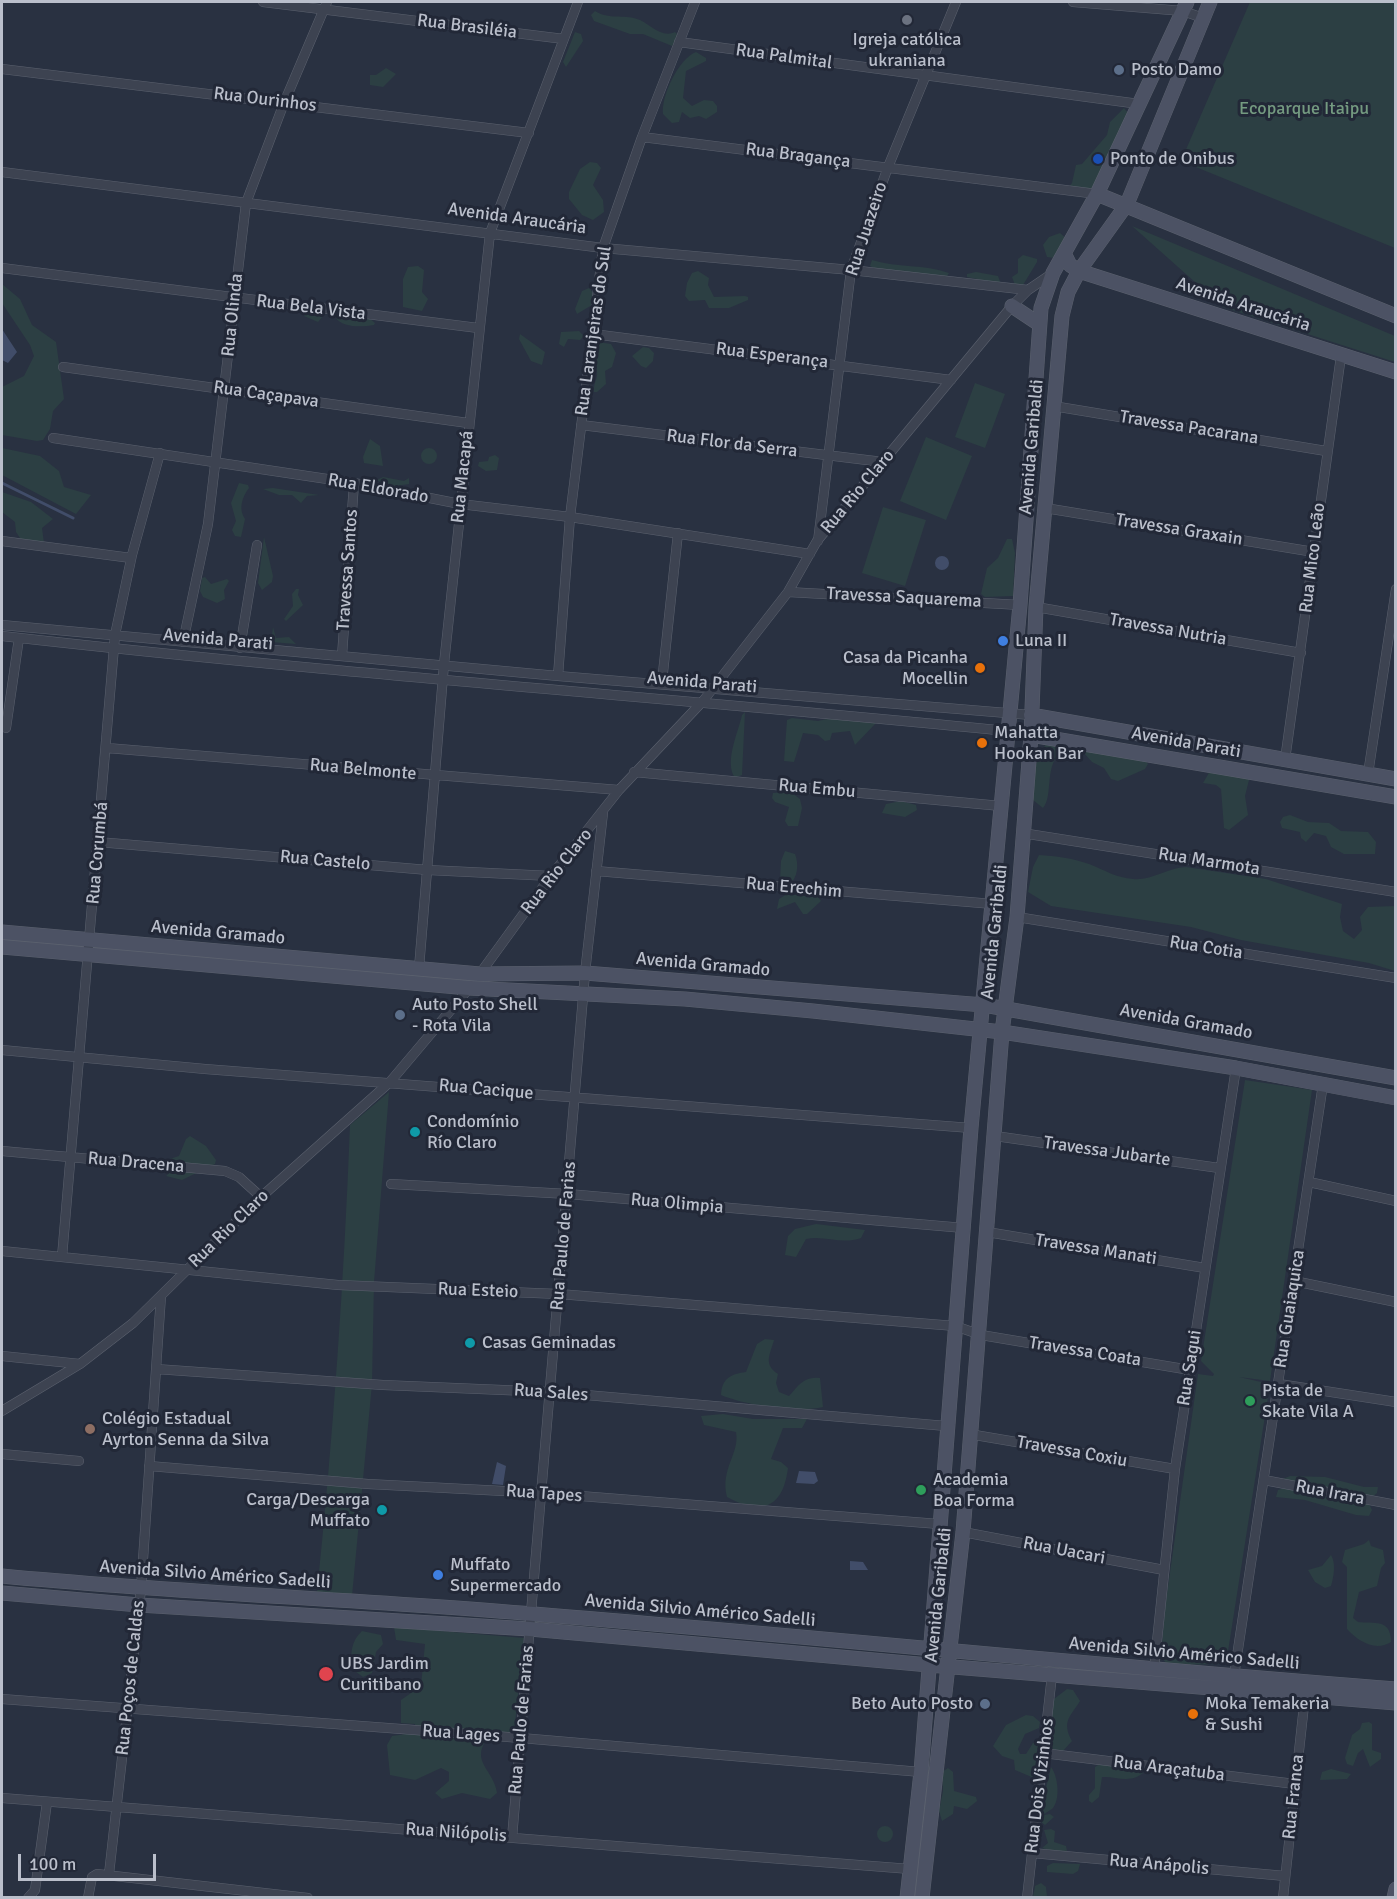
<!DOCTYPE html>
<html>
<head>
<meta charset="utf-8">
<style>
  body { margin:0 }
  #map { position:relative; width:1397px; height:1899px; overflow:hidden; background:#293141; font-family:Signika,sans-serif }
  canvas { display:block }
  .frame { position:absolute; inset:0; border:3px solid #babfcb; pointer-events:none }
  .scale { position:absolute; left:18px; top:1854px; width:138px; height:27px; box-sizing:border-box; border:3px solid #babfcb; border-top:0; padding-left:8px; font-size:18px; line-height:21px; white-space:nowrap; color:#babfcb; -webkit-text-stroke:4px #222837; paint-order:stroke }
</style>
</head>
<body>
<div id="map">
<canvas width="1397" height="1899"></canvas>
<div class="frame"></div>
<div class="scale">100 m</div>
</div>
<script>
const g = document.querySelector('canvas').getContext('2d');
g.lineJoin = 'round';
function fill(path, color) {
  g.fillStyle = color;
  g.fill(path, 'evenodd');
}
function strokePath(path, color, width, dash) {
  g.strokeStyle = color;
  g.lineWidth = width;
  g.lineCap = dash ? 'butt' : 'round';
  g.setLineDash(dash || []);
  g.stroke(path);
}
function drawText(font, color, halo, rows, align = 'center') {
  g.font = font + ' Signika,sans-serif';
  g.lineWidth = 6;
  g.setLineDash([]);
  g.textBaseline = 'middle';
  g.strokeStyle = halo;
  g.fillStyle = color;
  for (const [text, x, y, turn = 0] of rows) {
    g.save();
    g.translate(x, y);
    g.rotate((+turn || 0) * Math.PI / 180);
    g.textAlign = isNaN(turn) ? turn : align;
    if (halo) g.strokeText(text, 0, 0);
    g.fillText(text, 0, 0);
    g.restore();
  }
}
fill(new Path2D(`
  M1250,2H1395V248L1181,161Z
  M595,11C609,20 623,14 637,19C648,22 661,39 675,32L679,36L672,46L643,34H630L594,21L591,15Z
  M575,32L581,34L583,41L566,67L563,62Z
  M696,52L706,58V61L686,71L683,98L692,106L704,100L713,101L717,106V112L706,119L699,116L690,118L682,112L679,122L672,123L663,114C661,96 679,58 696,52Z
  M386,68L396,74L383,87L370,85V75H376Z
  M1124,108L1128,113L1093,191L1068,188L1072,183L1076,165L1082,164L1107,135L1110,122Z
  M590,162L597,163L601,168L593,185L603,200L604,212L593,220L582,215L569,199V192L580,169Z
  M1132,226L1395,336V362L1223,307Z
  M1060,233L1067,239L1054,258L1047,257L1043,245L1049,237Z
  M1023,255L1037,259V262L1023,285H1015L1012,277L1018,273V259Z
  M872,260C898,268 924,264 949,273L946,278L876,269L870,266Z
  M408,267L418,266L424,270L422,292L428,299L422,311L403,307V279Z
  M698,271L709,278L708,285L714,297L745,296L748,297V300L729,308H709L705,300L689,301L685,296L687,283L692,273Z
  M976,272L998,276L1001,284L967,277V274Z
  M2,284L20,299L32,325L56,342L64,399L53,411L50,429L43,440L37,441L2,435V387L24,376L34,356L30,345L2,303Z
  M589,288L593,293L592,305L577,314L575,309L582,291Z
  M307,310L327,311L318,322L304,316Z
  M340,313L361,322L369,318L375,323L374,325C362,327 343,328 336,318Z
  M579,331L584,336L580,340L568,339L564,347L559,344L561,332Z
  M520,334L545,352L542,365L531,361L519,339Z
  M598,342L611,344L616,353L612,367L605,371L606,384L597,392H594C593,383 598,379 597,372C596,361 592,353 598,342Z
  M643,347L649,348L654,353L653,361L646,368L641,366L632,356Z
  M975,383L1005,394L985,448L955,437Z
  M926,437L972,456L946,520L900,501Z
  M370,439L380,446L383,466L364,463L363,457Z
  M421 456a8 8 0 1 1 16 0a8 8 0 1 1-16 0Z
  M2,448L40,456L59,471L64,487L91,495L76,514L2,475Z
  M495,455L499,458L497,470L486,471L478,466L479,462L488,461L489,457Z
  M383,477L404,481L409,478V484L390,487L377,480Z
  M239,483L248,485L249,488C242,497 238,509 245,519L241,537L235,536L232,530L236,521L231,503Z
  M273,488L319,495L307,496L301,503L292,495H279L263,489Z
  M2,492L31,502L53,519L42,528L44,543L22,541L16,532L15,522L2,512Z
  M883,507L926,520L905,586L862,573Z
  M264,537L273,576L272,582L262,590L258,583Z
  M1007,539H1012L1015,553L1013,596L985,597L981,594L987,568L998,558Z
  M205,577L211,584L227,579L229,581L224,590L225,599L217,603L203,597L200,591L202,578Z
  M296,589H299L298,595L303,605L286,621L284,619L293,606L292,594Z
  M273,627L276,638L289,637L296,644L271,642Z
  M745,712L742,775L735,778C724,762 738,733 742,715Z
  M853,713L875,715L876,723L855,745L850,731L832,733L830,740L825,741L818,735L803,733L794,762L784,761L787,720L792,718L818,721Z
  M1046,744L1144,759L1148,764L1145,769L1118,781L1111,779L1104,768L1092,762L1083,752L1063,749C1043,766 1054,795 1043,808L1033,800C1031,782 1035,758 1046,744Z
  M1210,771L1250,776L1245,796L1248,815L1229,830L1224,828L1221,789L1216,785L1203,783Z
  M783,792L792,793L800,799L802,808L798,826H788L785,821L789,807L775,802L772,798L773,793Z
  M901,801L916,805L917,810L905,817L882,813L886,804Z
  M1290,815L1308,822L1329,823L1341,831L1368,832L1376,842L1375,854H1344L1331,847L1326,836L1314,833L1306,842L1301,838L1300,832L1282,828L1280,822L1283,817Z
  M785,851L795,854C799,864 798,878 789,885L780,881L781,861Z
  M1039,855C1056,856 1072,858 1089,864C1104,870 1117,878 1133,879C1151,881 1167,868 1186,867L1266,879L1342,904L1340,917L1343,931L1354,939L1362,930L1360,917L1368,907L1395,906V971L1369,963L1241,940L1191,927L1051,906L1028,892L1033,867Z
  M787,894L818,897L821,901L807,914H803L795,902L777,909L779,899Z
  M1245,1080L1312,1090L1270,1381L1239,1377L1270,1384L1226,1664L1168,1665L1161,1657L1165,1608L1198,1374L1213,1376L1214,1374L1201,1361Z
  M389,1092L374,1282L372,1384L352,1596L317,1592C333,1437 344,1281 350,1125Z
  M190,1136L206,1146L216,1160L215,1164L182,1180L166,1176L172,1170L160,1162L179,1156L186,1139Z
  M816,1224L865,1230L861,1238C841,1245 825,1235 806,1239L796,1257L785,1255L788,1236L795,1229Z
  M765,1339L774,1340C770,1355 763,1364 778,1374L776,1383L779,1392L789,1396C799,1385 804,1376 820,1378L823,1407C799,1413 744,1405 721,1395C722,1378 731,1374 746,1372L757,1344Z
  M723,1414L753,1419H807L802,1428H783L771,1459L781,1462L788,1468C783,1508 762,1516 727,1497C720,1468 740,1454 736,1432L704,1425L701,1416Z
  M1290,1476L1325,1477L1364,1487H1378L1377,1493L1372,1497L1315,1485L1278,1481Z
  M1285,1488L1363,1503L1369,1504L1372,1510L1369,1516L1356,1515L1305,1500L1276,1497L1278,1490Z
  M1369,1540L1371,1546L1383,1550L1385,1563L1381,1568L1377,1586L1359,1592L1353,1618L1358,1622C1374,1624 1391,1618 1391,1642C1375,1652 1358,1641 1347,1629V1567L1342,1562L1345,1550L1364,1544Z
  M1331,1555C1336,1563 1334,1576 1331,1586L1325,1588L1315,1582L1308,1570L1322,1566Z
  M394,1627L524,1638L514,1733L487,1739C470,1762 494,1770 497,1793L490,1799L462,1793L442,1799L435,1793L449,1781V1772L441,1768L415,1780L390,1775L387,1745L392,1736L413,1733L415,1724L401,1723V1700L421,1686L425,1644L396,1640Z
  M362,1631L381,1635L383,1644L376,1652L372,1673L363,1677L352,1669C350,1654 351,1641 362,1631Z
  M1067,1689L1073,1690L1080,1701C1071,1716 1061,1721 1072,1741L1062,1752L1052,1751L1047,1742L1054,1699Z
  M1026,1715L1033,1716L1040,1722L1039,1728L1025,1734L1018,1749L1020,1754H1026L1033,1743L1039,1740L1034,1778L1015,1770L1014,1760L1002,1756L993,1746L1006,1725Z
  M1369,1722L1372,1724V1750L1381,1753V1759L1370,1767L1363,1749L1358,1753L1353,1766L1347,1764L1345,1758L1352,1735L1360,1729L1362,1723Z
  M1100,1764L1142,1769L1143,1773C1130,1784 1116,1776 1102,1777L1099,1797L1092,1803L1089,1801V1795L1095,1788V1767Z
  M1051,1767C1058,1776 1061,1800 1052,1809C1049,1811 1046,1812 1044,1815L1050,1814L1054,1817L1045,1825L1039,1820L1040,1802L1043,1801Z
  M948,1768L953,1772L954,1791L976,1797L977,1801L967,1809L954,1806L953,1814L942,1821L939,1811L943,1791L942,1772Z
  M1331,1769L1351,1774L1347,1779L1320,1780L1322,1772Z
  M877 1834a8 8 0 1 1 16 0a8 8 0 1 1-16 0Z
  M1051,1829L1055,1831L1054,1842L1066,1846L1067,1851L1062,1854L1042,1848L1048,1843L1044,1830Z
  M1053,1863L1080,1864L1078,1871L1073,1874L1047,1872V1866Z
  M1041,1883L1046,1887L1047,1897H1033L1035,1886Z`), '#2c3f43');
fill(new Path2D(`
  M2,329L17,352L8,363L2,360Z
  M935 563a7 7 0 1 1 14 0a7 7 0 1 1-14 0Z
  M497,1462L506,1466L503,1485L492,1484Z
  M799,1471L815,1472L818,1481L814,1484L796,1483Z
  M850,1561L863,1562L868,1570H850Z`), '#414d69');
strokePath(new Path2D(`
  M2,483L73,518`), '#414d69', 3);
const street = new Path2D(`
  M263,2L564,39
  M1073,2L1183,11L1203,18
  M679,42L1139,104
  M2,69L529,133
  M642,137L1097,194
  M2,172L603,248L851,270L1028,290
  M2,268L478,328
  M593,334L951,380
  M63,367L468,423
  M1053,406L1326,451
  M581,425L883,462
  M53,438L354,483L460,504L570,517L810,554
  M1045,508L1314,552
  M2,541L131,558
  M818,541L851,270L888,167L956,2
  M788,592L1020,605
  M1036,607L1301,653
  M2,625L558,676L1031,715
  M2,636C337,674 673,698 1009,731L1031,735
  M183,642L208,524L246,203L284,103L327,2
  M240,648L257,545
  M342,656L354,483
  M558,676L570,517L603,248L642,137L695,2
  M662,682L678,533
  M6,728L19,638
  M107,748L619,790
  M1285,760L1341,356
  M634,772L1001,806
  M1368,774L1396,589
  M1022,833L1396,892
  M98,842L428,870L551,876
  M596,871L993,904
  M1017,917L1396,978
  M419,968L444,664L490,233L578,2
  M479,975L551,876L619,790L703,701L788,592L817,541L1012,306L1028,290L1053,273
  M2,1050L205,1069L971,1128
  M995,1136L1219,1168
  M2,1151L225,1171L239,1177L261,1197
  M1309,1182L1396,1201
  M391,1184L568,1194L964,1228
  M987,1232L1205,1268
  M2,1251L338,1285L559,1294L955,1326L981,1335L1190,1370
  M62,1257L115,635L132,555L160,453
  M1294,1281L1396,1302
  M2,1356L80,1364
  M156,1369L383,1385L551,1392L946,1426
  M1279,1384L1396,1402
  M2,1411L80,1364L133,1323L261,1197L390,1082L471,986
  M969,1434L1175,1469
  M2,1454L79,1461
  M149,1466L368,1484L542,1493L939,1524
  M1264,1480L1396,1505
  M963,1532L1164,1570
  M1154,1670L1175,1469L1236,1068
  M1234,1676L1323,1084
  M2,1699L521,1738L921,1772
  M1043,1753L1295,1784
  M2,1798L910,1869
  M512,1838L585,973L603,813
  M1032,1853L1285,1876
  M109,1874L141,1589L161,1296
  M28,1898L35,1890L47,1802
  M88,1898L92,1877L97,1874L308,1898
  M1027,1898L1052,1675
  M1283,1898L1305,1696`);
const secondary = new Path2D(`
  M1097,194L1396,316
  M1064,253L1070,265L1079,271L1396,372
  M1012,306L1039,324
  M1031,715L1396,779
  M1031,735L1396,797
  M2,932L480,974L585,973L984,1005L1396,1078
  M2,947L469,988L685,999L813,1011L1002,1032L1236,1068L1396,1098
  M2,1576C179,1593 357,1599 534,1614C821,1637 1108,1667 1396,1689
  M2,1593L139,1605L530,1629L929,1665L1396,1703
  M907,1898L921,1772L971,1128L1020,605L1041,308L1053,273L1097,194L1187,2
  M922,1898L963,1532L1002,1032L1017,917L1031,735L1036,607L1062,316L1068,292L1079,271L1127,204L1210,2
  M1394,1898L1396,1889`);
strokePath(street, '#5b616e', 10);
strokePath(secondary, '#5b616e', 15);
strokePath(street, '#3d4351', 9);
strokePath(secondary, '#4c5264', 14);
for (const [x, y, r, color] of [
  [907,20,6,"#6b7280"],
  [1119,70,6,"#5c6f8a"],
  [1098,159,6,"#1a4fb4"],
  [1003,641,6,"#3f7fe0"],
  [980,668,6,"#e8710a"],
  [982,743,6,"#e8710a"],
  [400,1015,6,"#5c6f8a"],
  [415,1132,6,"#0f9aa8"],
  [470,1343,6,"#0f9aa8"],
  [1250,1401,6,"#2e9e5b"],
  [90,1429,6,"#8d6e63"],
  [921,1490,6,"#2e9e5b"],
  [382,1510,6,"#0f9aa8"],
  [438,1575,6,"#3f7fe0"],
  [326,1674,8,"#e0444e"],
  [985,1704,6,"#5c6f8a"],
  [1193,1714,6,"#e8710a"]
]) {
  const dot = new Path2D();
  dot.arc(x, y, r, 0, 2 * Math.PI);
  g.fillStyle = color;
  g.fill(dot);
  strokePath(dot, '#222837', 2);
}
drawText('18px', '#babfcb', '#222837', [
  ["Rua Brasiléia",467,27,7],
  ["Rua Palmital",784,57,8],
  ["Rua Ourinhos",265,100,7],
  ["Rua Bragança",798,156,7],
  ["Avenida Araucária",517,219,8],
  ["Rua Juazeiro",867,229,-72],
  ["Avenida Araucária",1243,305,18],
  ["Rua Bela Vista",311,308,7],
  ["Rua Olinda",233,315,-84],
  ["Rua Laranjeiras do Sul",594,331,-82],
  ["Rua Esperança",772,356,7],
  ["Rua Caçapava",266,395,8],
  ["Travessa Pacarana",1189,428,9],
  ["Rua Flor da Serra",732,444,7],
  ["Avenida Garibaldi",1032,447,-85],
  ["Rua Macapá",463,477,-84],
  ["Rua Eldorado",378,489,10],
  ["Rua Rio Claro",858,492,-50],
  ["Travessa Graxain",1179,530,9],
  ["Rua Mico Leão",1313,558,-83],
  ["Travessa Santos",348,570,-86],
  ["Travessa Saquarema",904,598,3],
  ["Travessa Nutria",1168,630,10],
  ["Avenida Parati",218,640,5],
  ["Avenida Parati",702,683,5],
  ["Avenida Parati",1186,743,10],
  ["Rua Belmonte",363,770,5],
  ["Rua Embu",817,789,5],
  ["Rua Corumbá",98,853,-85],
  ["Rua Castelo",325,861,5],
  ["Rua Marmota",1209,862,9],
  ["Rua Rio Claro",557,872,-52],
  ["Rua Erechim",794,888,5],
  ["Avenida Garibaldi",995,932,-84],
  ["Avenida Gramado",218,933,5],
  ["Rua Cotia",1206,948,9],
  ["Avenida Gramado",703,965,5],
  ["Avenida Gramado",1186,1022,10],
  ["Rua Cacique",486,1090,5],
  ["Travessa Jubarte",1107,1152,8],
  ["Rua Dracena",136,1163,5],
  ["Rua Olimpia",677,1204,5],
  ["Rua Rio Claro",229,1229,-44],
  ["Rua Paulo de Farias",564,1236,-85],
  ["Travessa Manati",1096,1250,9],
  ["Rua Esteio",478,1291,2],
  ["Rua Guaiaquica",1290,1309,-81],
  ["Travessa Coata",1085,1352,9],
  ["Rua Sagui",1190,1368,-81],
  ["Rua Sales",551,1393,4],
  ["Travessa Coxiu",1072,1452,10],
  ["Rua Irara",1330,1493,11],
  ["Rua Tapes",544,1494,4],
  ["Rua Uacari",1064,1551,11],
  ["Avenida Silvio Américo Sadelli",215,1575,4],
  ["Avenida Garibaldi",939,1595,-84],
  ["Avenida Silvio Américo Sadelli",700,1611,5],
  ["Avenida Silvio Américo Sadelli",1184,1654,5],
  ["Rua Poços de Caldas",131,1678,-84],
  ["Rua Paulo de Farias",522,1720,-85],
  ["Rua Lages",461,1734,4],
  ["Rua Araçatuba",1169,1769,7],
  ["Rua Dois Vizinhos",1040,1786,-83],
  ["Rua Franca",1294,1797,-84],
  ["Rua Nilópolis",456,1833,4],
  ["Rua Anápolis",1159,1865,5]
]);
drawText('18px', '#babfcb', '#222837', [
  ["Igreja católica",907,40,"center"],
  ["ukraniana",907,61,"center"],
  ["Posto Damo",1131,70],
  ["Ponto de Onibus",1110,159],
  ["Luna II",1015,641],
  ["Casa da Picanha",968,658,"right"],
  ["Mocellin",968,679,"right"],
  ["Mahatta",994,733],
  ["Hookan Bar",994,754],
  ["Auto Posto Shell",412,1005],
  ["- Rota Vila",412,1026],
  ["Condomínio",427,1122],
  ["Río Claro",427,1143],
  ["Casas Geminadas",482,1343],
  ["Pista de",1262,1391],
  ["Skate Vila A",1262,1412],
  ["Colégio Estadual",102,1419],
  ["Ayrton Senna da Silva",102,1440],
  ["Academia",933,1480],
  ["Boa Forma",933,1501],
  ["Carga/Descarga",370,1500,"right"],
  ["Muffato",370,1521,"right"],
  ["Muffato",450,1565],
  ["Supermercado",450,1586],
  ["UBS Jardim",340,1664],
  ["Curitibano",340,1685],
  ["Beto Auto Posto",973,1704,"right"],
  ["Moka Temakeria",1205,1704],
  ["& Sushi",1205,1725]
], 'left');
drawText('18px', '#749a80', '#222837', [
  ["Ecoparque Itaipu",1304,109]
]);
</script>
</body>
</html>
